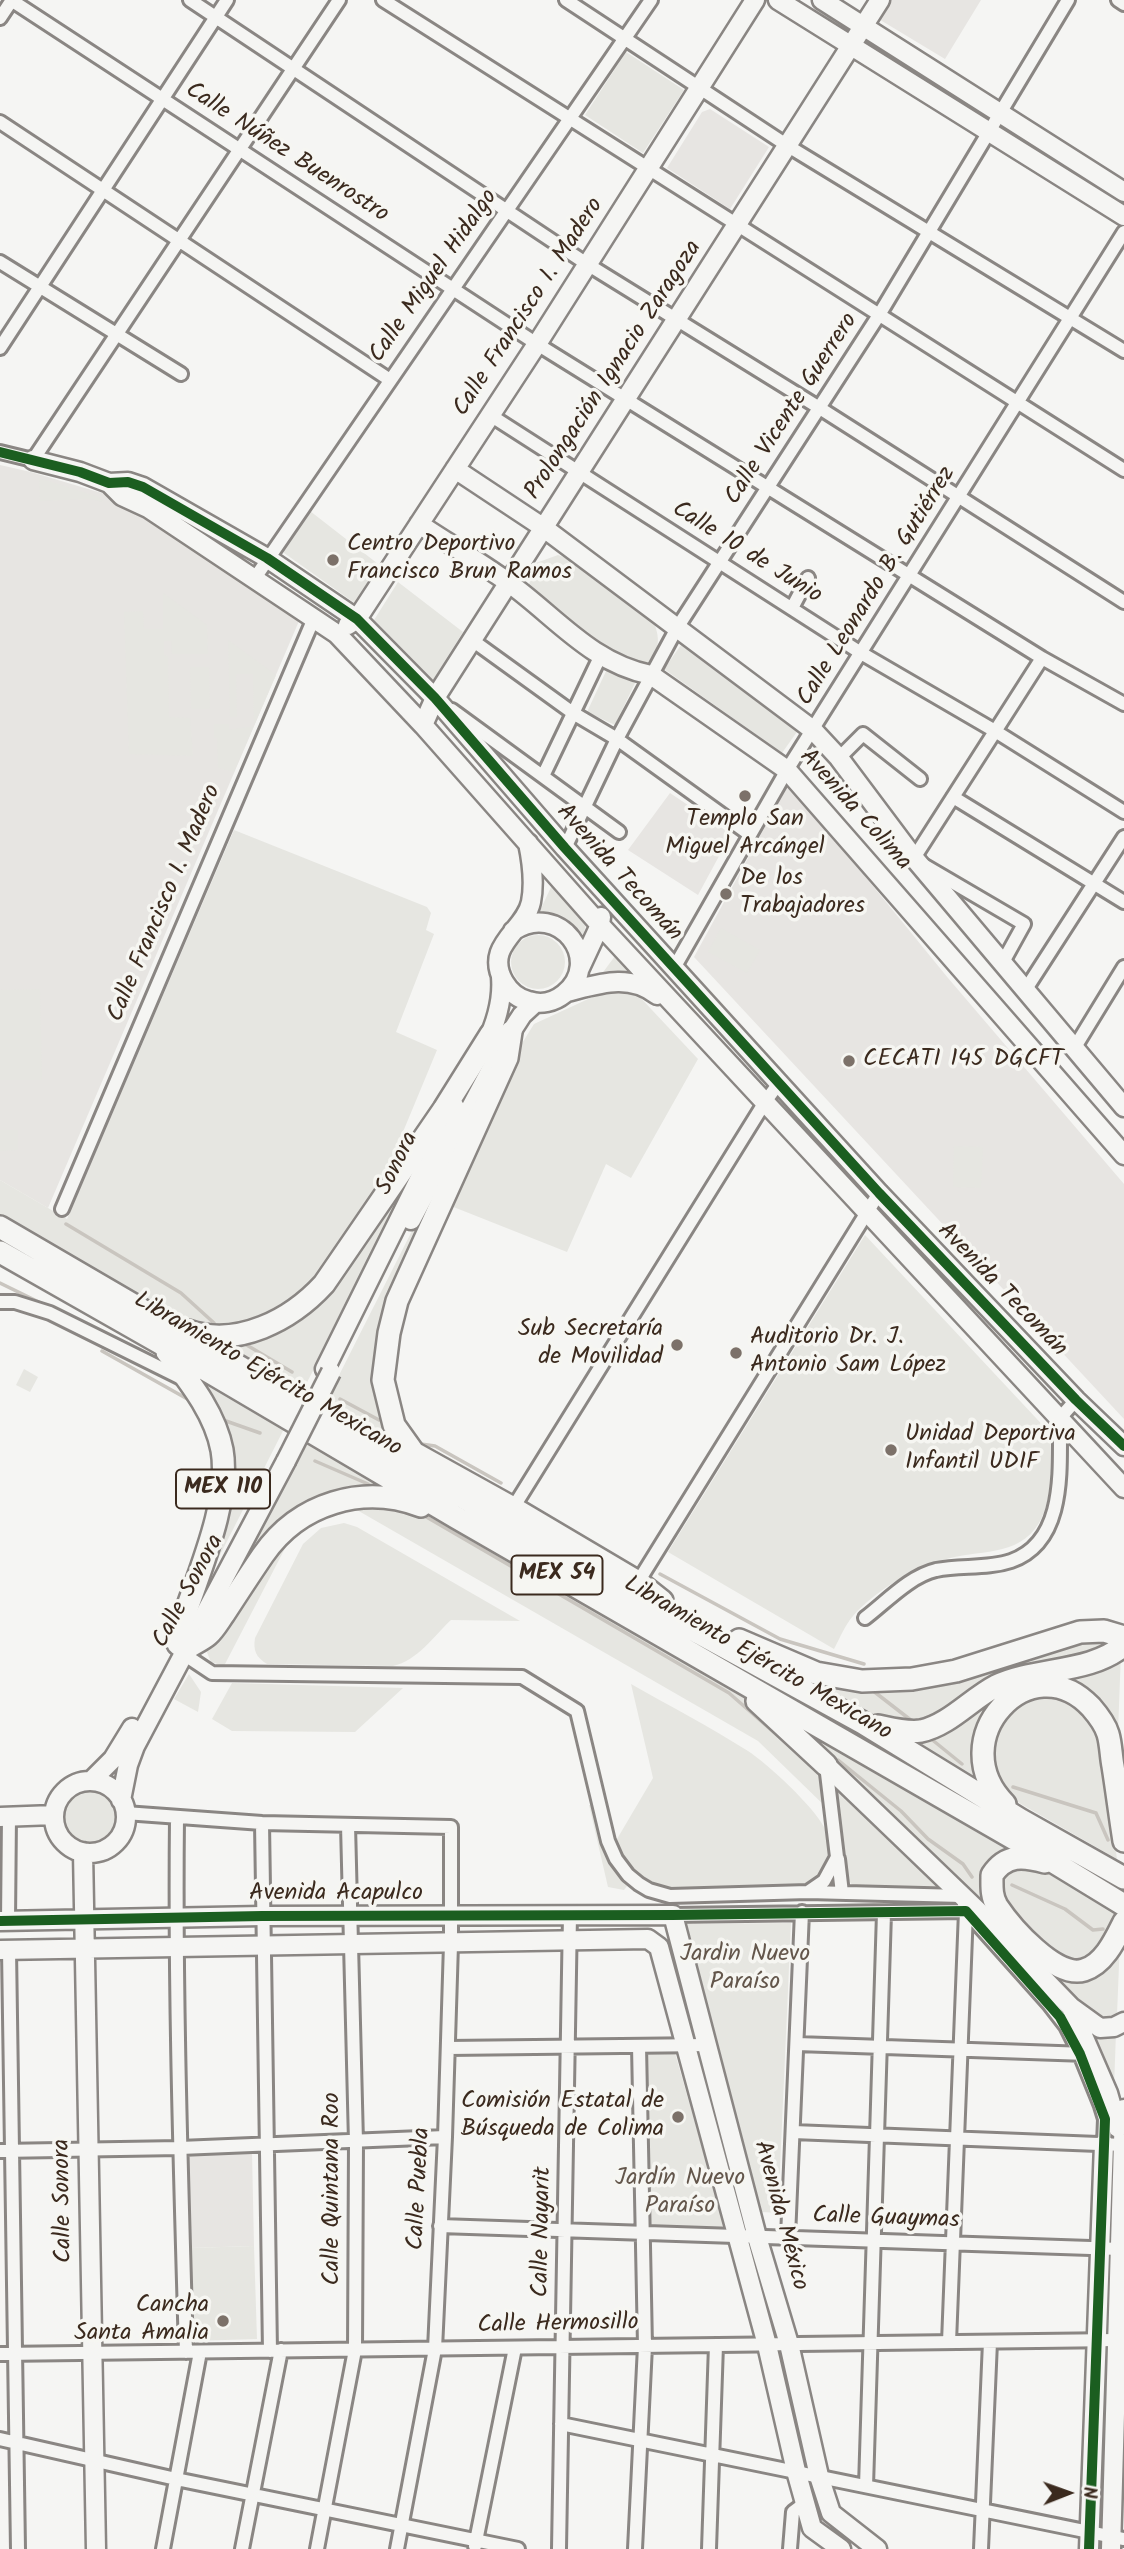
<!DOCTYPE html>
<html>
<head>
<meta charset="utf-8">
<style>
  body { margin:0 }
  #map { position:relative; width:1124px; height:2549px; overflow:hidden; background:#f5f5f3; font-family:Kalam,sans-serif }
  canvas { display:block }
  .north { position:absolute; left:1033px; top:2458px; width:70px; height:70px; -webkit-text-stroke:5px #f6f6f2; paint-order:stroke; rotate:89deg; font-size:19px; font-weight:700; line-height:28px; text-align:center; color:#3b2a1e }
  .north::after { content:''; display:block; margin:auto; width:24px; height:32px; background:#3b2a1e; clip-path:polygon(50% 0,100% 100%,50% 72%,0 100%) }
</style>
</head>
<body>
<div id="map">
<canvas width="1124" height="2549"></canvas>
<div class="north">N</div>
</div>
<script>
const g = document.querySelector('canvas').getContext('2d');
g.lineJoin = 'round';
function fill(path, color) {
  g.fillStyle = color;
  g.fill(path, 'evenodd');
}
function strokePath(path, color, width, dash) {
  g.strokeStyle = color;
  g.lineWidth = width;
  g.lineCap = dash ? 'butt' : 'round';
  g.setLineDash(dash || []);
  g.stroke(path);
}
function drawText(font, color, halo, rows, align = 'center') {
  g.font = font + ' Kalam,sans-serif';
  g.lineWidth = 7;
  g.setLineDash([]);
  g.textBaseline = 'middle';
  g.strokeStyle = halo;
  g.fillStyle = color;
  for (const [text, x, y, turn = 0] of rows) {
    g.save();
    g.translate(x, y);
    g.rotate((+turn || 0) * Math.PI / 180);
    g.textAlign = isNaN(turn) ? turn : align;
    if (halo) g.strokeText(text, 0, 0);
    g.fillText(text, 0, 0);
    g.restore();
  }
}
fill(new Path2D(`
  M886,0H981L945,59L877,18Z
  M710,109L769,147L730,209L667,168L702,112Z
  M0,465L31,472L105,494L152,521L299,621L48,1208L0,1180Z
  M789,783L948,978L1124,1184V1419L694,957Z
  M670,793L731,834L698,895L628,850Z
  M252,2152L254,2246L191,2248L188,2154Z`), '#e7e5e2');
fill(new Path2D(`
  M626,52L684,90L643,153L585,115Z
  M39,478L99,497L103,502L90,499L40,501Z
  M310,511L382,567L360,602L356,604L284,553L283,547Z
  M558,555L575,561L654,623C661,641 659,651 645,665L626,664L539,604L528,587L536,563Z
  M398,582L463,632L433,680L374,620Z
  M163,593L207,625L208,654H172L171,641H164V655L168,656L169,717L190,718L193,756L129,754L124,612L143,611L144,629H163Z
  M228,640L276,675L234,772L218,768L217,738H214V724H229V730L254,726L253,674H236L237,717H230Z
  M681,645L799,729L782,753L664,669Z
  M190,667H209L210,709H191Z
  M607,669L635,683L615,725L587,712Z
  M234,830L427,907L431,913L426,930L434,934L396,1032L437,1050L378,1192L328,1271L292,1306L235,1328L193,1326L0,1217V1180L67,1219Z
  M552,885H557L588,918L583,935C570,919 558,914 538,915Z
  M721,928L760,950L747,973L708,952Z
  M511 962a27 27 0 1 1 54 0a27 27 0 1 1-54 0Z
  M618,952L640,975L598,979Z
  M40,989L42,1080H0V990Z
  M616,990L637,994L698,1059L631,1178L606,1164L567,1252L451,1206L516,1053L534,1024L599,994Z
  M453,1104L304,1388L221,1342L292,1321Z
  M469,1118L385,1320L391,1437L326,1401Z
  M0,1130H18V1150L0,1151Z
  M954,1146L983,1147L981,1188L953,1187Z
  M865,1235L1050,1433C1051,1461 1054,1497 1039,1523C1018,1558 977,1549 943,1560C912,1569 875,1591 853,1616C845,1625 840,1638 834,1649L668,1552Z
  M24,1369L38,1377L30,1392L16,1385Z
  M192,1371L286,1425L188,1618L227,1505Z
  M308,1436L399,1491L331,1495L213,1618Z
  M355,1504L420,1510L747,1700L824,1772L829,1810L758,1741L357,1510L333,1508Z
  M344,1523L357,1527L520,1621L451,1620C434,1636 417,1661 393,1666L267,1664C256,1657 253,1651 255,1638L303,1544L321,1528Z
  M295,1529L224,1666L211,1662L206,1650L279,1545Z
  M1093,1640L1113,1645L963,1702L913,1726L878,1721L803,1677L830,1684Z
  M1121,1652L1117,1759L1114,1742L1059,1683L978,1727L975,1749L985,1792L900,1739L971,1707Z
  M189,1674L201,1692L198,1712L174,1699Z
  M232,1683L403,1688L355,1732L232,1731L212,1719Z
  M631,1684C670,1706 710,1727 748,1751C768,1764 813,1806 824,1827C829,1837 831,1848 828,1858C823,1875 809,1885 793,1887L670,1889C639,1882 626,1870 617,1839L653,1778Z
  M1042,1696C1074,1700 1087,1710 1100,1740L1117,1859L1007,1796L989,1765L994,1727L1023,1701Z
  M777,1710L1022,1852L984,1880L1063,1977L1120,1940L1117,2015L1105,2021L1086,2013Z
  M836,1788H841L943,1884L941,1889L853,1886L844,1874L835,1793Z
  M63 1818a27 27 0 1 1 54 0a27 27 0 1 1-54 0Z
  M589,1805H592L606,1855L627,1886L624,1890L608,1887Z
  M1017,1866L1044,1871L1118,1914L1091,1960L1066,1963L1007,1913L999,1882L1003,1875Z
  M791,1923L778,2213L762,2212L687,1924Z
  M1091,2032H1116L1114,2088Z
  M645,2053H675L725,2228L646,2229Z
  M254,2246L257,2339L193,2341L191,2248Z`), '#e6e6e1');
strokePath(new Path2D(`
  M66,1224L181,1293L214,1323
  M0,1283L49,1307
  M245,1344L292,1372
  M102,1351L191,1401
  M340,1399L379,1420
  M226,1421L260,1433
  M421,1444L435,1446L501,1483
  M315,1461L368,1484
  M423,1515L729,1693L794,1750
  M660,1574L780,1639L864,1664
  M872,1690L912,1721
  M930,1738L962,1764
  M838,1760L901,1811L928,1839L963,1864L972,1877
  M1013,1787L1096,1813L1108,1840
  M1012,1885L1065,1909L1093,1930L1103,1929`), '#c9c5bf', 3.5);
const street = new Path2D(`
  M11,0L537,344L1042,658L1124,704
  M190,0L587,264L818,407L1124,602
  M383,0L1124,470
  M566,0L788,146L1124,351
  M1118,0L1124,4
  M0,18L12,0
  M0,122L390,380
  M0,262L181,374
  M0,348L227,0
  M490,415L861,653L995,731L1124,812
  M0,452L33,460L339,0
  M255,578L651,0
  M792,608L808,578
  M472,640L573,713L617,739L749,834
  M452,710L619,832
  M839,758L863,734L920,779
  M543,776L600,657
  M953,797L1124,902
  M565,848L617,739L677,628L879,315L1068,0
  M914,858L1042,658
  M925,866L1024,924L1003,962
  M674,968L787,770L1124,232
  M1026,989L1124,837
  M1075,1047L1124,967
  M62,1209L314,618
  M0,1302H15L50,1313L183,1379
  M513,1508L765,1102L779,1083
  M638,1582L879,1193
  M865,1618C886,1602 910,1576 936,1570C961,1565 987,1569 1011,1561C1068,1541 1059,1465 1060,1418L1076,1400
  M179,1651L212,1673L522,1677L577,1711L608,1841L616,1859L628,1875L639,1884L649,1890L670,1896L808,1892L962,1896L966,1911L949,2342
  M125,1813L262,1823L451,1827V1944L445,2137L435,2349L397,2549
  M177,1818C175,1996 181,2174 186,2352
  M262,1823L270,2351
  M838,1859L842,1893
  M808,1892L824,1881L837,1857L826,1765
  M673,1915L966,1911L1049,2004L1066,2026L1080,2054L1101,2106L1105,2119L1104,2144
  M8,1921L9,1816
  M9,1950L18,2549
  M797,2044L1087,2054
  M448,2048L708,2045
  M793,2132L1124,2145
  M0,2151L180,2148L445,2137
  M440,2226L1120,2249
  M788,2237L802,1912
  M0,2354L1117,2340
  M561,2424L1124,2539
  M0,2439L176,2479L518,2549
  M866,2486L884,1913
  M475,2546L515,2348
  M163,2549L200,2352
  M242,2549L281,2350
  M317,2549L355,2350L356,2142L348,1825
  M559,2549L570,1915
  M635,2549L645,2346L639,2046
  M709,2549L716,2345
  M790,2549L793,2512L805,2503
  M981,2549L990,2342`);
const secondary = new Path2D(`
  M778,0L1124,216
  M822,0L1124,192
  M33,460L80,472L109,483L128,482L143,487L267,558L357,619L435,698L565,848L879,1193L1076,1400L1124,1446
  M455,469L544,528L813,730L839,758L914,858L1124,1107
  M109,483L122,496L148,508L337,634L423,725L600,925L1124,1488
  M419,524C449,544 480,562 509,583C556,617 591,663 651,675L787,770L1124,1155
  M348,625L357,619L537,344L755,0
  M423,725L435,698L880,0
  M513,931C559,900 605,961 564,994C554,1002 541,1005 529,1001C518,999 510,992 504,982C483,945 525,931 531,902C535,882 532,862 528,843
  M580,968L600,925L601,917
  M567,992C599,984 629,973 657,995
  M486,1044C496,1023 503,1000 501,977
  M411,1220L511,1032L522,1015L535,1003
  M325,1369L455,1107
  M826,1765L978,1911L1071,2007L1100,2028L1114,2027L1124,2022
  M91,1781L113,1759L132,1728
  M54 1817a36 36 0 1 1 72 0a36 36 0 1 1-72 0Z
  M121,1800L128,1765L135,1746L286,1461
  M0,1817L54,1815
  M83,1852L96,2549
  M0,1921L262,1916L673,1915L757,2237L789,2344L819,2476L831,2513L877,2549
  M0,1950L648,1939L659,1947L767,2345L796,2471L812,2528L841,2549
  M1072,2010L1108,2093L1118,2128
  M1089,2549L1104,2144
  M1111,2549L1124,2109`);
const highway = new Path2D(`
  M511,1032L507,1058L397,1301L389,1333L383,1380L394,1425L414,1453L513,1508L638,1582L662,1601
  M0,1227L646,1604L863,1723L1021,1820L1124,1878
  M0,1252L162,1344L457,1518L1042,1855L1124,1905
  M188,1331C238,1348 291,1320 324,1284L444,1109L491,1034
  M167,1352C189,1381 215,1413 222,1450C231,1502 197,1576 181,1626L178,1644
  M739,1640L816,1673L862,1681L912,1679L956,1671L1080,1632L1104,1631L1124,1637
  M189,1647C195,1643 202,1640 208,1635C214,1630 219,1621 224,1614C237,1594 250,1574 263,1555C299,1503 363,1484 421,1506
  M757,1701L826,1765
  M878,1726C892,1729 906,1733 921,1731C949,1725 971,1699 996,1686C1036,1667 1090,1674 1124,1645
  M1005,1804C941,1739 1031,1643 1091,1707C1098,1715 1105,1724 1108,1734C1111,1744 1111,1756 1113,1766C1117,1791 1120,1816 1124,1841
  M1045,1862C1023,1856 1006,1854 992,1875C992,1886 991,1896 997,1906C1011,1927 1056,1979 1084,1970C1104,1964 1115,1940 1124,1922`);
strokePath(street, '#8a8683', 18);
strokePath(secondary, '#8a8683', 23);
strokePath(highway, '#8a8683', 26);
strokePath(street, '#f5f5f3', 12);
strokePath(secondary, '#f5f5f3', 18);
strokePath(highway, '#f5f5f3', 21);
const secondaryBridge = new Path2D(`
  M286,1461L331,1372`);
strokePath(secondaryBridge, '#8a8683', 23, []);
strokePath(secondaryBridge, '#f5f5f3', 18);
strokePath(new Path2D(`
  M0,452L80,472L109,483L128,482L143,487L267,558L357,619L435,698L565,848L879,1193L1076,1400L1124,1446
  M0,1921L262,1916L673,1915L966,1911L1060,2017L1080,2054L1105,2119L1089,2549`), '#1b5e20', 10);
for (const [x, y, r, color] of [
  [333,560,7,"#7c7169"],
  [745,796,7,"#7c7169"],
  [726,894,7,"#7c7169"],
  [849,1061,7,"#7c7169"],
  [677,1345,7,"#7c7169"],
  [736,1353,7,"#7c7169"],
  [891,1450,7,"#7c7169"],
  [678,2117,7,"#7c7169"],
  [223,2321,7,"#7c7169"]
]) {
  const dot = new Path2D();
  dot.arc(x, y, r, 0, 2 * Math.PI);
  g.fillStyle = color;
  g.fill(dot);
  strokePath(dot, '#f6f6f2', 2.5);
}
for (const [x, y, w] of [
  [223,1489,94],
  [557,1575,91]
]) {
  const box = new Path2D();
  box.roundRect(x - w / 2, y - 19.5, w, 39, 5);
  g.fillStyle = '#f6f6f2';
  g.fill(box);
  strokePath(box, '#3b2a1e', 2);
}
drawText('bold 23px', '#3b2a1e', null, [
  ["MEX 110",223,1489],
  ["MEX 54",557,1575]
]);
drawText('24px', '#3b2a1e', '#f6f6f2', [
  ["Calle Núñez Buenrostro",286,154,33],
  ["Calle Miguel Hidalgo",435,277,-55],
  ["Calle Francisco I. Madero",530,308,-57],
  ["Prolongación Ignacio Zaragoza",615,371,-57],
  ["Calle Vicente Guerrero",793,410,-57],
  ["Calle 10 de Junio",746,554,32],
  ["Calle Leonardo B. Gutiérrez",878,587,-58],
  ["Avenida Colima",854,811,48],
  ["Avenida Tecomán",618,874,48],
  ["Calle Francisco I. Madero",166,904,-67],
  ["Sonora",399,1164,-64],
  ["Avenida Tecomán",1001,1291,46],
  ["Libramiento Ejército Mexicano",267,1376,30],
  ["Calle Sonora",190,1592,-62],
  ["Libramiento Ejército Mexicano",757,1660,30],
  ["Avenida Acapulco",336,1895],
  ["Calle Quintana Roo",334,2189,-90],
  ["Calle Puebla",421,2189,-87],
  ["Calle Sonora",65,2201,-91],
  ["Avenida México",779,2216,75],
  ["Calle Guaymas",886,2220,2],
  ["Calle Nayarit",544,2232,-89],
  ["Calle Hermosillo",558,2326,-1]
]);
drawText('24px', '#3b2a1e', '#f6f6f2', [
  ["Centro Deportivo",347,546],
  ["Francisco Brun Ramos",347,574],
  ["Templo San",745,821,"center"],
  ["Miguel Arcángel",745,849,"center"],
  ["De los",740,880],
  ["Trabajadores",740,908],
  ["CECATI 145 DGCFT",863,1061],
  ["Sub Secretaría",663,1331,"right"],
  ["de Movilidad",663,1359,"right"],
  ["Auditorio Dr. J.",750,1339],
  ["Antonio Sam López",750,1367],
  ["Unidad Deportiva",905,1436],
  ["Infantil UDIF",905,1464],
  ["Comisión Estatal de",664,2103,"right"],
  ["Búsqueda de Colima",664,2131,"right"],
  ["Cancha",209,2307,"right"],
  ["Santa Amalia",209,2335,"right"]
], 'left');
drawText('24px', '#63564b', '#f6f6f2', [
  ["Jardin Nuevo",745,1956],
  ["Paraíso",745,1984],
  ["Jardín Nuevo",680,2180],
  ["Paraíso",680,2208]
]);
</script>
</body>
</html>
